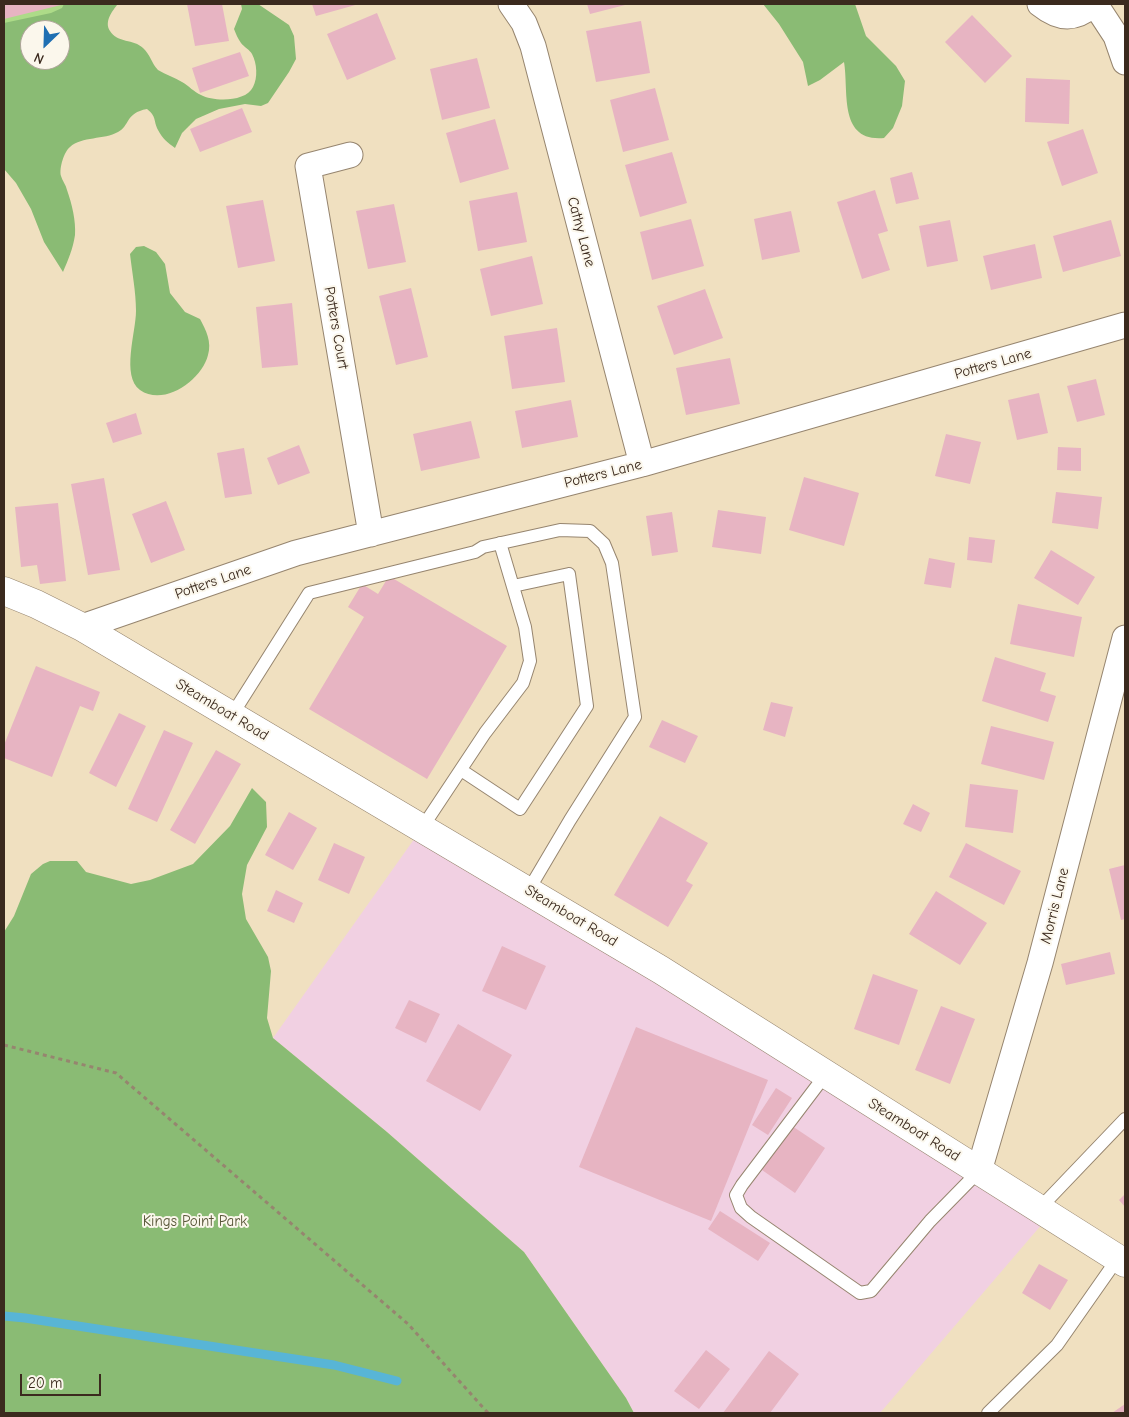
<!DOCTYPE html>
<html>
<head>
<meta charset="utf-8">
<style>
  body { margin:0 }
  #map { position:relative; width:1129px; height:1417px; overflow:hidden; background:#f0e0c0; font-family:"Comic Neue",sans-serif }
  canvas { display:block }
  .frame { position:absolute; inset:0; border:5px solid #3b2a1e; pointer-events:none }
  .north { position:absolute; left:20px; top:20px; width:50px; height:50px; box-sizing:border-box; background:#fbf7ec; border:1px solid #aea59a; border-radius:50%; rotate:204deg; font-size:14px; font-weight:700; line-height:20px; text-align:center; color:#3b2a1e }
  .north::after { content:''; display:block; margin:auto; width:18px; height:22px; background:#1f6fb2; clip-path:polygon(50% 0,100% 100%,50% 72%,0 100%) }
  .scale { position:absolute; left:20px; top:1374px; width:81px; height:22px; box-sizing:border-box; border:2px solid #3b2a1e; border-top:0; padding-left:6px; font-size:15px; line-height:18px; white-space:nowrap; color:#3b2a1e; -webkit-text-stroke:4px #fbf7ec; paint-order:stroke }
</style>
</head>
<body>
<div id="map">
<canvas width="1129" height="1417"></canvas>
<div class="frame"></div>
<div class="north">N</div>
<div class="scale">20 m</div>
</div>
<script>
const g = document.querySelector('canvas').getContext('2d');
g.lineJoin = 'round';
function fill(path, color) {
  g.fillStyle = color;
  g.fill(path, 'evenodd');
}
function strokePath(path, color, width, dash) {
  g.strokeStyle = color;
  g.lineWidth = width;
  g.lineCap = dash ? 'butt' : 'round';
  g.setLineDash(dash || []);
  g.stroke(path);
}
function drawText(font, color, halo, rows, align = 'center') {
  g.font = font + ' "Comic Neue",sans-serif';
  g.lineWidth = 4;
  g.setLineDash([]);
  g.textBaseline = 'middle';
  g.strokeStyle = halo;
  g.fillStyle = color;
  for (const [text, x, y, turn = 0] of rows) {
    g.save();
    g.translate(x, y);
    g.rotate((+turn || 0) * Math.PI / 180);
    g.textAlign = isNaN(turn) ? turn : align;
    if (halo) g.strokeText(text, 0, 0);
    g.fillText(text, 0, 0);
    g.restore();
  }
}
fill(new Path2D(`
  M422,828L1049,1216L880,1413H634L626,1398L524,1252L387,1132L273,1038Z`), '#f1d0e2');
fill(new Path2D(`
  M4,4H95L4,26Z`), '#addb88');
fill(new Path2D(`
  M64,4H118C112,11 104,22 110,31C117,43 134,39 143,48C150,54 152,64 158,70C166,75 174,77 182,82C189,86 194,92 201,95C214,102 246,102 253,87C258,78 257,63 252,54C250,50 244,47 241,43C238,39 236,34 234,29L242,9L241,4H258L289,25L294,36L296,59L289,72L268,103L261,106L245,104L219,109L196,119L182,133L175,148C168,143 162,138 158,130C153,120 157,117 147,109C125,113 130,126 118,132C104,140 82,136 70,147C64,152 59,168 61,176C62,180 66,185 67,190C72,204 76,221 75,235C73,249 68,260 63,272L44,242L31,209L16,183L4,169V23L51,13L62,8ZM30,30H60V60H30Z
  M763,4H855L866,36L896,66L905,81L902,106L893,128L884,138C838,142 849,92 844,62L820,80L808,86L803,62L779,24Z
  M144,246L156,252L165,264L170,293L185,312L200,319C206,330 212,342 208,355C202,380 164,407 140,390C121,376 136,332 136,311C136,292 132,272 130,254L136,247Z
  M252,788L266,802L267,827L247,865L242,894L246,919L268,957L271,971L267,1018L273,1038L387,1132L524,1252L626,1398L634,1413H4V932L14,916L31,874L43,864L50,861H77L86,872L131,884L150,880L193,864L230,826Z`), '#8abb74');
strokePath(new Path2D(`
  M4,1316L25,1318L334,1365L397,1381`), '#58b5d6', 9);
fill(new Path2D(`
  M4,4H60L61,5L4,19Z
  M187,4H222L229,41L195,46Z
  M312,4H359L316,16Z
  M587,4H629L590,14Z
  M377,13L396,59L347,80L327,34Z
  M972,15L1012,56L985,83L945,42Z
  M641,21L650,73L596,82L586,31Z
  M240,52L249,76L200,93L192,68Z
  M477,58L490,108L442,120L430,69Z
  M1026,78L1070,80L1069,124L1025,122Z
  M655,88L669,140L623,152L610,100Z
  M242,108L252,132L200,152L190,129Z
  M495,119L509,169L460,183L446,133Z
  M1083,129L1098,173L1062,186L1047,142Z
  M672,152L687,203L640,217L625,165Z
  M912,172L919,199L896,204L890,178Z
  M875,190L888,231L878,234L890,270L862,279L837,202Z
  M517,192L527,242L478,251L469,201Z
  M263,200L275,261L238,268L226,206Z
  M394,204L406,262L368,269L356,211Z
  M791,211L800,252L762,260L754,219Z
  M691,219L704,266L652,280L640,232Z
  M950,220L958,261L927,267L919,226Z
  M1111,220L1121,256L1063,272L1053,236Z
  M1035,244L1042,278L991,290L983,256Z
  M532,256L543,304L491,316L480,269Z
  M411,288L428,357L396,365L379,296Z
  M705,289L723,338L674,355L657,306Z
  M292,303L298,365L262,368L256,307Z
  M557,328L565,382L512,389L504,336Z
  M730,358L740,404L686,415L676,368Z
  M1096,379L1105,415L1077,422L1067,386Z
  M1039,393L1048,433L1017,440L1008,400Z
  M571,400L578,437L522,448L515,411Z
  M136,413L142,434L113,443L106,423Z
  M471,421L480,458L421,471L413,434Z
  M946,434L981,442L970,484L935,476Z
  M299,445L310,473L278,485L267,458Z
  M1058,447L1081,448V471L1057,470Z
  M244,448L252,494L225,498L217,453Z
  M804,477L859,493L844,546L789,530Z
  M104,478L120,570L88,575L71,484Z
  M1056,492L1102,497L1098,529L1052,523Z
  M166,501L185,550L151,563L132,514Z
  M58,503L66,581L40,584L37,565L21,567L15,507Z
  M718,510L766,517L761,554L712,547Z
  M672,512L678,552L652,556L646,516Z
  M969,537L995,540L992,563L967,560Z
  M1051,550L1095,577L1078,605L1034,578Z
  M929,558L955,563L951,588L924,584Z
  M389,576L507,646L427,779L309,709L364,617L348,607L362,584L378,594Z
  M1018,604L1082,617L1074,657L1010,644Z
  M995,657L1046,673L1040,691L1056,696L1048,722L982,701Z
  M36,666L100,692L93,711L80,706L52,777L4,758V745Z
  M771,702L793,707L785,737L763,730Z
  M119,713L146,726L116,787L89,773Z
  M662,720L698,736L685,763L649,747Z
  M991,726L1054,742L1044,780L981,764Z
  M164,730L193,743L157,822L128,809Z
  M216,750L241,764L195,844L170,830Z
  M970,784L1018,790L1013,833L965,827Z
  M913,804L930,813L921,832L903,824Z
  M289,812L317,828L293,870L265,855Z
  M660,816L708,843L686,881L693,885L668,927L614,895Z
  M334,843L365,857L349,894L318,880Z
  M966,843L1021,871L1004,905L949,877Z
  M1125,865V919L1121,920L1109,869Z
  M276,890L303,903L294,923L267,911Z
  M936,891L987,923L960,965L909,934Z
  M502,946L546,966L526,1010L482,991Z
  M1110,952L1115,974L1066,985L1061,964Z
  M873,974L918,990L899,1045L854,1029Z
  M409,1000L440,1014L426,1043L395,1028Z
  M941,1006L975,1019L950,1084L915,1070Z
  M458,1024L512,1055L480,1111L426,1081Z
  M636,1027L768,1080L711,1221L579,1167Z
  M776,1088L792,1098L768,1135L752,1125Z
  M792,1126L825,1148L795,1193L762,1170Z
  M1125,1194V1207L1119,1200Z
  M720,1211L770,1243L758,1261L708,1229Z
  M1039,1264L1068,1280L1050,1310L1022,1293Z
  M706,1350L730,1369L699,1409L674,1391Z
  M769,1351L799,1374L770,1413H723Z
  M1125,1404V1413H1112Z`), '#e7b4c2');
const service = new Path2D(`
  M232,715L309,593L475,552L483,547L560,530L590,531L604,544L612,563L635,717L570,820L528,891
  M461,770L520,809L587,706L569,574L513,586
  M422,828L485,733L523,683L530,661L525,627L500,543
  M826,1074L742,1185L736,1195L741,1208L751,1217L860,1293L871,1291L930,1221L979,1171
  M1039,1209L1125,1119
  M988,1413L1057,1345L1118,1258`);
const minor = new Path2D(`
  M511,4L524,23L533,46L642,464
  M1040,4C1060,20 1075,20 1094,4
  M1095,4L1116,36L1125,62
  M350,155L308,166L371,534
  M82,627L296,553L642,464L1125,325
  M979,1171L1040,963L1125,638`);
const tertiary = new Path2D(`
  M4,591L36,604L82,627L661,970L1125,1263`);
strokePath(service, '#96856f', 14);
strokePath(minor, '#96856f', 27);
strokePath(tertiary, '#96856f', 29);
strokePath(new Path2D(`
  M4,1045L116,1073L408,1324L488,1413`), '#96856f', 3, [4, 4]);
strokePath(service, '#fff', 12);
strokePath(minor, '#fff', 25);
strokePath(tertiary, '#fff', 28);
drawText('15px', '#3b2a1e', '#fbf7ec', [
  ["Cathy Lane",581,232,75],
  ["Potters Court",336,328,80],
  ["Potters Lane",993,364,-16],
  ["Potters Lane",603,474,-14],
  ["Potters Lane",213,582,-19],
  ["Steamboat Road",222,710,31],
  ["Morris Lane",1055,906,-76],
  ["Steamboat Road",571,916,31],
  ["Steamboat Road",914,1130,32]
]);
drawText('15px', '#585638', '#fbf7ec', [
  ["Kings Point Park",195,1222]
]);
</script>
</body>
</html>
